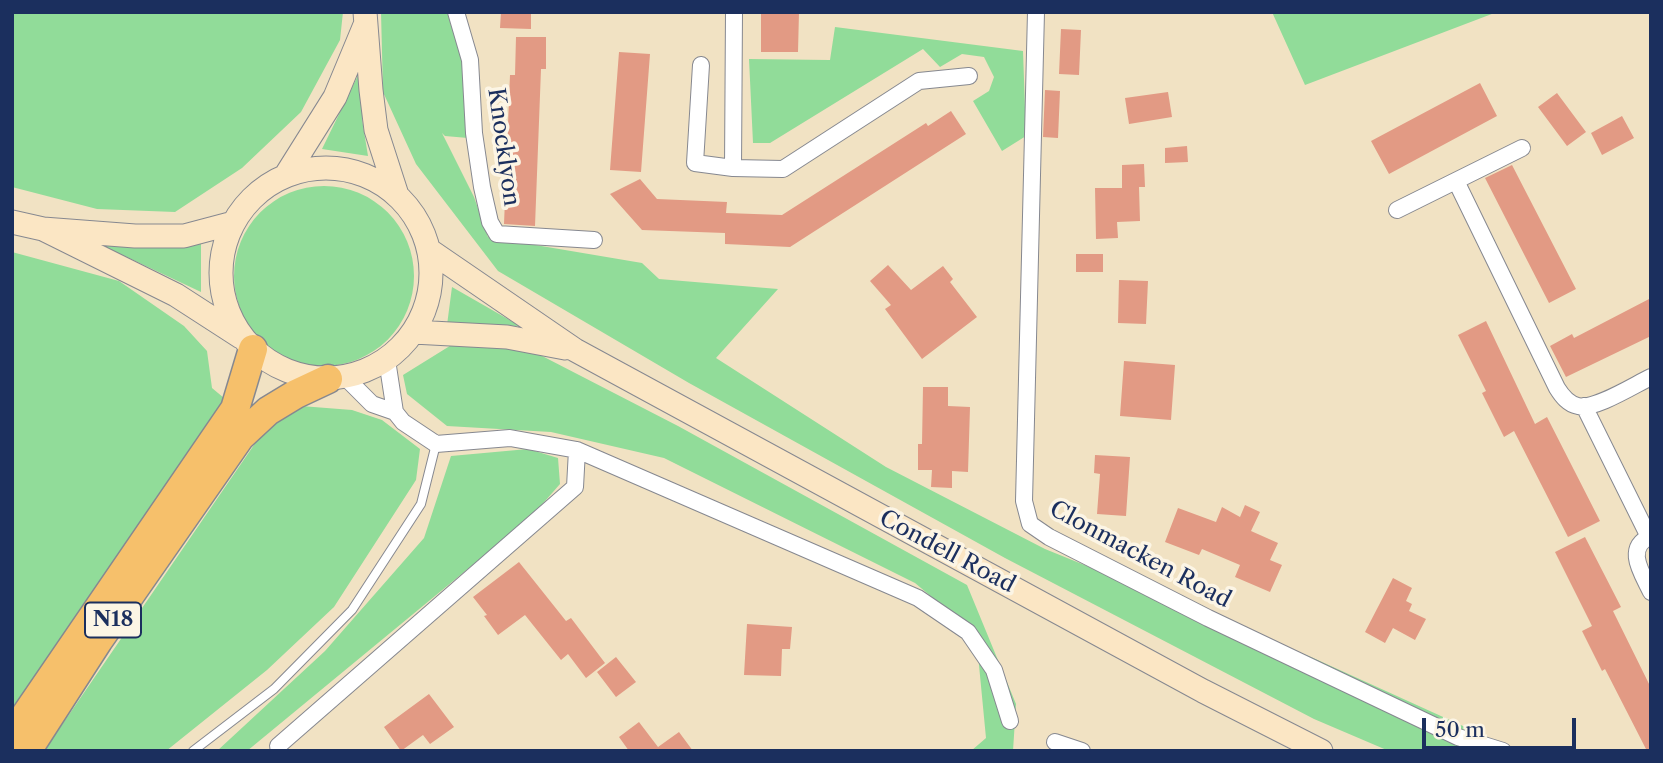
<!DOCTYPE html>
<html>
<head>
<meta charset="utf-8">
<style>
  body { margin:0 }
  #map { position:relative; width:1663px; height:763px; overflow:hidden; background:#f1e2c3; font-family:"Libre Caslon Text",serif }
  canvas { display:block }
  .frame { position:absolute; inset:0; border:14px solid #1b2f5e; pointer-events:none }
  .scale { position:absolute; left:1422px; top:718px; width:154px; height:32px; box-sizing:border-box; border:4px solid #1b2f5e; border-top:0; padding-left:9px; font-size:21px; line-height:24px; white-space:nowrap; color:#1b2f5e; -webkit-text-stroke:5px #fcf5e5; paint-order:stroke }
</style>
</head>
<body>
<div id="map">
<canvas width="1663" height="763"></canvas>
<div class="frame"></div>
<div class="scale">50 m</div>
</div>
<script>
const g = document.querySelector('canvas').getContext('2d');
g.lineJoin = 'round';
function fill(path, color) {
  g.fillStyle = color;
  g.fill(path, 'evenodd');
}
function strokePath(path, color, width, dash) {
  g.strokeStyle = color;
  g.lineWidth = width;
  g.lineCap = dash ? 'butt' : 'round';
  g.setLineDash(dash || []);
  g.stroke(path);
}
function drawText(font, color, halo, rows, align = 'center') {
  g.font = font + ' "Libre Caslon Text",serif';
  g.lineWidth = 7;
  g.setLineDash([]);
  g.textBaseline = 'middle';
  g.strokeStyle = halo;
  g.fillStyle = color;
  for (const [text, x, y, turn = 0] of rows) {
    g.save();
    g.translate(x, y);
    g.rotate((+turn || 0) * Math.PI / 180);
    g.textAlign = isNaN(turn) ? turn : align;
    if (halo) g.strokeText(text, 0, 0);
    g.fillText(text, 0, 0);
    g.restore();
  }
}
fill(new Path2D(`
  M12,12H343L340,40L301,112L242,168L175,212L97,209L12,187Z
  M381,12H447L462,61L468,138L445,136L442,133L474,197L488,237L642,263L659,279L778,289L716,358L886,467L1045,549L1311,657L1518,751H1389L1314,719L1005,558L689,383L498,271L416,164L383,92Z
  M1272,12H1497L1305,85Z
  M835,27L1023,51L1026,136L1002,151L973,101L989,91L994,77L984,57L962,54L940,67L923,49L770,143H753L749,59L830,60Z
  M363,65L362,119L368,156L322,149Z
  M234 276a90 90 0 1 1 180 0a90 90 0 1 1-180 0Z
  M201,242V292L97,243Z
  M12,252L119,281L184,326L207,351L212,388L224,398L211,424L12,718Z
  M452,287L520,326L447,325Z
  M515,342L678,426L967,585L1016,704L1013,751H971L986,738L976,634L915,583L664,458L551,432L447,426L407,394L403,375L453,344Z
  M301,406L352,410L382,420L420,449L416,480L334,607L267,670L166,751H44L267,426Z
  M528,449L558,458L560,484L532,516L247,751H217L325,651L424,538L451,456Z`), '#91dc99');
fill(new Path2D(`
  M501,12H531V29L500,28Z
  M761,12H799L798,52H761Z
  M1061,29L1081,30L1079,75L1059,74Z
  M516,37H546V69H541L535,226L504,224L510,75H515Z
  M619,52L650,54L641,172L610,170Z
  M1480,83L1497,116L1389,174L1371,141Z
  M1045,90L1060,91L1058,138L1043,137Z
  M1168,92L1172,117L1129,124L1125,98Z
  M1557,93L1586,132L1567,146L1538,107Z
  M951,111L966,134L790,247L725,244V233L642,230L610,194L640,179L657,199L727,202L726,213L782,215L926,123L928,126Z
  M1622,116L1634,138L1602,155L1591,133Z
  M1187,146L1188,162L1165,163V148Z
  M1144,164L1145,187H1139L1140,221L1117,222L1118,238L1096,239L1095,188H1122V165Z
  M1512,165L1576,289L1549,303L1485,178Z
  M1076,254H1103V272H1076Z
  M888,265L911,290L943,266L953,279L950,282L977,317L922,359L885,309L891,305L870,281Z
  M1119,280L1148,281L1146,324L1118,323Z
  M1651,298V336L1566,377L1550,346L1572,334L1574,338Z
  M1486,321L1535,424L1547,417L1600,521L1568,537L1514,431L1504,437L1482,393L1486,391L1458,335Z
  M1124,361L1175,365L1171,420L1120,416Z
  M923,387H948V406L970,407L968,472L952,471V488L931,487L932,470H918V444H922Z
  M1095,455L1130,457L1126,516L1097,514L1100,474L1094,473Z
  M1245,505L1260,512L1251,531L1278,543L1270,560L1282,565L1270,592L1235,577L1240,565L1202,549L1199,555L1165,542L1178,508L1216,522L1222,507L1240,517Z
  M1585,537L1621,607L1613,611L1651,688V751H1647L1605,669L1602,671L1582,631L1592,626L1555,552Z
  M519,562L566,621L571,618L605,663L586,678L568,654L561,660L525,615L498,635L484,616L487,615L473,597Z
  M1393,578L1412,588L1406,601L1412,604L1409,611L1426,619L1415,640L1393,628L1385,643L1365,632Z
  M747,624L792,627L790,649H782L781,676L744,675Z
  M616,657L636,682L616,697L597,672Z
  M429,694L454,727L430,744L423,735L401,751L384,727Z
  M639,722L658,747L679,732L693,751H629L619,737Z`), '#e29a84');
const lane = new Path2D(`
  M193,751L274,689L352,610L421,504L436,444`);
const street = new Path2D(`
  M456,12L470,60L474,133L482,187L490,222L497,234L594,240
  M1036,12L1024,501L1030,524L1049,537L1208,618L1458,737L1503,751
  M701,65L695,163L733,168L783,169L919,81L969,76
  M733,168L734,12
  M1456,181L1557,388C1562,396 1568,404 1578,406C1595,410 1634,385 1651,377
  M1397,210L1522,148
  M387,360L395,412
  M346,378L372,404L395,412L403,422L436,444L510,438L577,450L918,598L968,632L994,670L1010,721
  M1584,406L1649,537
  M1651,536C1624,548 1642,573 1651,592
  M1055,742L1082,751
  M278,746L575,487L577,450`);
const secondary = new Path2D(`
  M365,12L371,90L376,130L397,195
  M221 273a105 105 0 1 1 210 0a105 105 0 1 1-210 0Z
  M286,175L335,97L365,25
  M12,222L43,229L135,236H184L233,223
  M43,229L176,295L241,337
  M429,250L575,350L1203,691L1321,751
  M413,332L507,337L565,348`);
const highway = new Path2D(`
  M12,735L235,409L253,349
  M27,751L98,641L240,437L268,411L296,394L328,379`);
strokePath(lane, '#868890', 10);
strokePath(street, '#868890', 18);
strokePath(secondary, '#868890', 25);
strokePath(highway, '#868890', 31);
strokePath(lane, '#fff', 8);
strokePath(street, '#fff', 16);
strokePath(secondary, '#fbe6c4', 23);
strokePath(highway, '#f6c06b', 28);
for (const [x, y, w] of [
  [113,620,56]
]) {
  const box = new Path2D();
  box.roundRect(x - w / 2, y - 17.5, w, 35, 5);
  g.fillStyle = '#fcf5e5';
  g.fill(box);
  strokePath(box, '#1b2f5e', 2);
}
drawText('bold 21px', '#1b2f5e', null, [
  ["N18",113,620]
]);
drawText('23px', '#1b2f5e', '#fcf5e5', [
  ["Knocklyon",503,147,82],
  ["Condell Road",947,552,28],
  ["Clonmacken Road",1140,555,28]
]);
</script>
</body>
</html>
